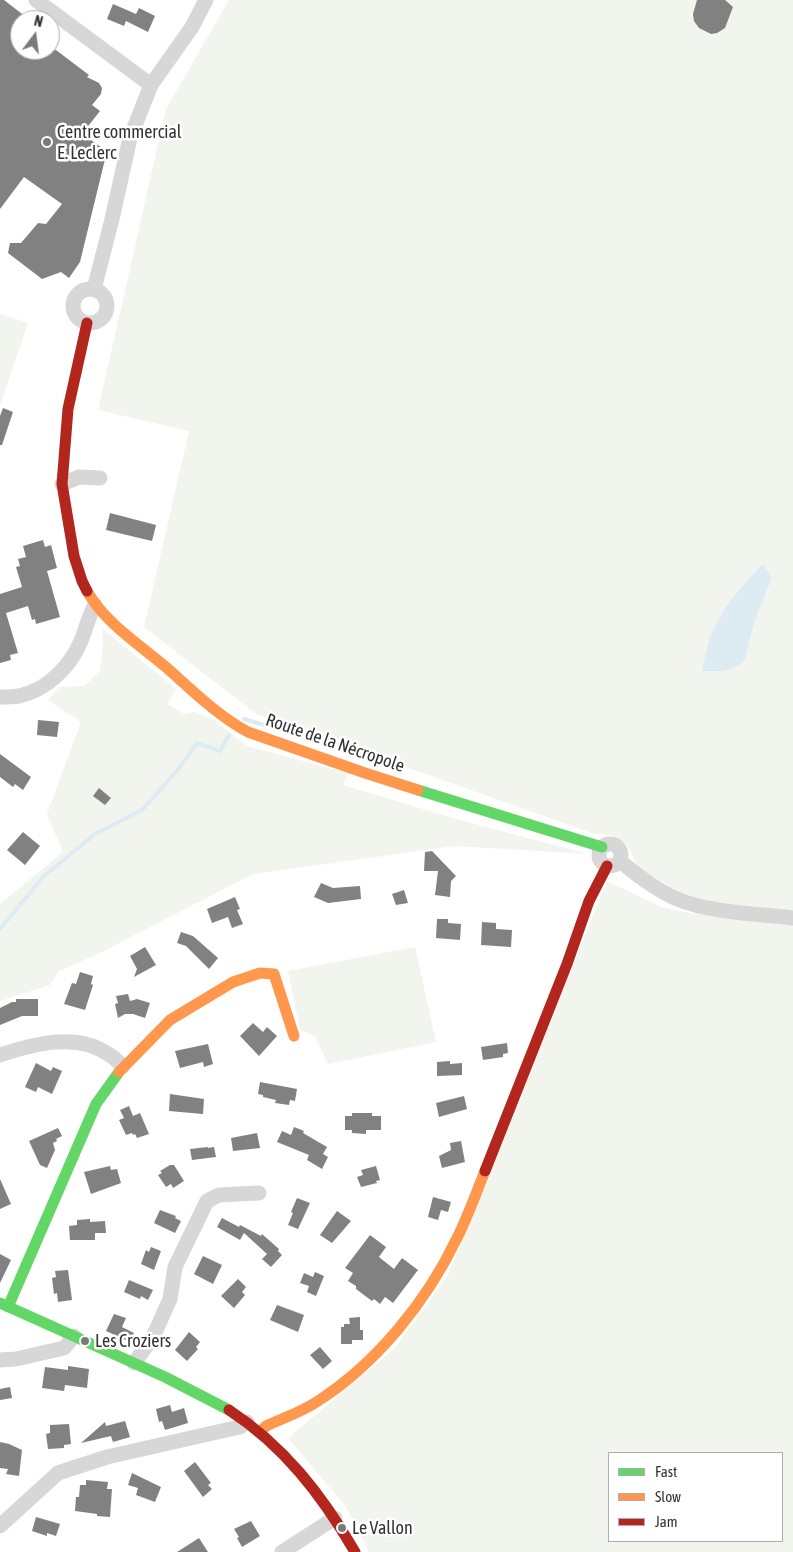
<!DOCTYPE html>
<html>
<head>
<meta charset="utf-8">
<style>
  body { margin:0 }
  #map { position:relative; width:793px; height:1552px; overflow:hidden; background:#fff; font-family:"Asap Condensed",sans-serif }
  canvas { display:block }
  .legend { position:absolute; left:608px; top:1452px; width:175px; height:90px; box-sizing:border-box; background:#fff; border:1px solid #adadad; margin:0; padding:6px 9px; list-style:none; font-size:15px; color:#333 }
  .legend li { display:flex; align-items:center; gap:10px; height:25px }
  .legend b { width:25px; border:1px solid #adadad }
  .north { position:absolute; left:10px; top:10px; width:50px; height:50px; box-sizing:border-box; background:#fff; border:1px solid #adadad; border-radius:50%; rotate:15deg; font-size:14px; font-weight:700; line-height:20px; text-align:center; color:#333 }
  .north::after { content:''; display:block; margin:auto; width:18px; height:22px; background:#7a7a7a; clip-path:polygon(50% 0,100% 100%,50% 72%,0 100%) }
</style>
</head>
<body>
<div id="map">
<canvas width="793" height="1552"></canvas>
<ul class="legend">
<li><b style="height:6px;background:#63d668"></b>Fast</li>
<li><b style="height:6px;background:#ff974d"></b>Slow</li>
<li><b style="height:6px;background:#b3261e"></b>Jam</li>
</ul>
<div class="north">N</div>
</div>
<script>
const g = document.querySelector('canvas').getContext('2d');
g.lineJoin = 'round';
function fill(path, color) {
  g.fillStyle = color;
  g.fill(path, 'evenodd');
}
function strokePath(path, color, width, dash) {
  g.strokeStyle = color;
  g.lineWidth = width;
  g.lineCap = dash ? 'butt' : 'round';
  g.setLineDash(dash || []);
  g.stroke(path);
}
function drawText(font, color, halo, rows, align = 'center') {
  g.font = font + ' "Asap Condensed",sans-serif';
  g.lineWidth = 5;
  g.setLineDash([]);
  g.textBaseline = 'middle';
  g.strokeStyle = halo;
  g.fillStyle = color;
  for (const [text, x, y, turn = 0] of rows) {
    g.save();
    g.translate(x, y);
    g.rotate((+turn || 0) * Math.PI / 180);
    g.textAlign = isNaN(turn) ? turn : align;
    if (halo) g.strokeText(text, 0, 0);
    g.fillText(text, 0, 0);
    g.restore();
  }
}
fill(new Path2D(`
  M229,0H793V1552H369L347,1508L288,1438L394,1349L448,1275L607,881L661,907L694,914L699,899L678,891L638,867L627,845L615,836L592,833L256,714L144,627L189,431L98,410L166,109ZM772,578L755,620L745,660L743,584ZM609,1453H782V1541H609Z
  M0,314L28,323L0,406Z
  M103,629L176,689L167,704L184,714L195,712L213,719L247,746L348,773L343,785L449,817L588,854L454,846L253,874L96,955L59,971L50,985L0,1001V904L63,852L47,814L81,722L48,700L59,687L84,686L100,671L103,646Z
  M415,947L436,1042L328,1064L315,1036L300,1030L288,971Z`), '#f1f5ed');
fill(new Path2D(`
  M763,564L772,578L755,620L745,660L740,665L724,671H702C705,659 707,645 712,633C724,606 742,585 763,564Z`), '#ddebf3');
strokePath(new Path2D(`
  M244,719L271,727
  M0,929L44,876L95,834L142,810L177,771L197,743L220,751L229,735`), '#ddebf3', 4);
fill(new Path2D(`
  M0,0H4L30,20H20V50H56L89,75L87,77L99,83L102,88L101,94L92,105L100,111L82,134L107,151L80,262L69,278L61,272L42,279L8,253L10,243H21L38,223L46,224L62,204L24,177L0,209Z
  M697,0H725L733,7L725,28L717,33L711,34L699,28L694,21L693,14Z
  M113,4L136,14L139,8L155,16L148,32L126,21L124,26L107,19Z
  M3,408L13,412L2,445H0V416Z
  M110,513L156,525L152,541L106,530Z
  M43,540L45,547L51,545L57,568L47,571L60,617L36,624L35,619L32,620L28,606L6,613L18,653L10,655L11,660L0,663V594L22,587L16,567L20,566L18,559L26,557L23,546Z
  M38,720L59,722L57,737L37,735Z
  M0,754L31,777L23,790L15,784L13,787L0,777Z
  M99,788L111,798L105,805L93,796Z
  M23,832L40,846L25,865L7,850Z
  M432,851L456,876L451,881L450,897L435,895L438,871H424L425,852Z
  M321,883L333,888L360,886L361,899L328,903L314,897Z
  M404,890L408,903L396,905L392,894Z
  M235,897L240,909L237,910L243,924L232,928L228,917L212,923L207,909Z
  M437,919H448V923L461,924L460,940L436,938Z
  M482,922L496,923V929L512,930L511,947L481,945Z
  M181,932L193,936L218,958L209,969L186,946L177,943Z
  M145,947L156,965L134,977L137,969L130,956Z
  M80,972L93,976L91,984L93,985L85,1010L64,1004L72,983L76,984Z
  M128,994L130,1001L137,999L150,1003L145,1018L133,1014H125L118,1018L115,1004L118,1003L116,996Z
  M16,999H38V1016H22L0,1025V1008L12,1002H16Z
  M253,1023L263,1032L267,1027L277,1036L259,1056L240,1036Z
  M507,1043L508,1053L503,1054V1057L483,1060L481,1047Z
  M208,1044L213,1064L204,1067L203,1062L180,1068L175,1051Z
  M450,1061V1064L462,1063V1075L437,1076V1062Z
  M36,1063L51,1071L53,1067L62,1071L52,1094L38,1087L36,1092L25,1087Z
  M260,1082L297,1089L295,1101L290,1100L289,1105L275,1103L276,1100L263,1097V1095L258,1094Z
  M170,1094L204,1099L203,1114L169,1111Z
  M464,1096L467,1109L439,1117L436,1103Z
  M129,1106L133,1116L140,1113L149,1134L137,1138L135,1134L133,1135L132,1133L126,1135L119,1120L124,1118L120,1110Z
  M352,1113H372V1116H381V1130H366V1134L352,1133V1130H345V1116H352Z
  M294,1127L304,1131L303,1133L327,1147L323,1154L328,1157L322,1169L307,1160L309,1155L277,1142L282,1131L291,1135Z
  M58,1128L62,1136L56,1139L57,1141L53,1143L55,1150L47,1168L40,1165L29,1141Z
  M257,1133L260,1148L233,1151L231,1138Z
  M461,1141L465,1162L442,1168L439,1156L451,1150L450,1143Z
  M208,1147V1148L214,1147L216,1157L192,1160L190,1149Z
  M170,1165H174L184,1181L173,1188L171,1184L166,1187L158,1175L162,1173L160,1171Z
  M110,1166L111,1170L117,1169L121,1183L91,1194L84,1172Z
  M376,1166L380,1180L376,1181L377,1183L361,1187L357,1177L363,1175L361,1170Z
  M0,1179L11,1204L0,1209Z
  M433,1197L451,1202L448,1212L441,1210L438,1220L428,1217Z
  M297,1198L310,1203L298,1229L288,1225L293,1213L291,1212Z
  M160,1210L176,1216L175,1218L181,1221L175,1233L154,1223Z
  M337,1211L351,1221L332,1243L320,1235Z
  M222,1218L239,1227L240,1225L261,1236L262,1234L279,1249L278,1251L282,1255L271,1267L262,1259L267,1254L244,1233L240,1240L217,1227Z
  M90,1219V1222L105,1221L106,1233H95V1240H70L69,1226L77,1225V1220Z
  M370,1235L386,1247L379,1257L394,1269L402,1258L418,1270L393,1303L385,1297L380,1304L374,1299L372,1301L356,1289V1286L348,1281L353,1273L345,1268Z
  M151,1247L161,1251L154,1270L141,1264L146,1250L149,1252Z
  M0,1254L11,1260L0,1283Z
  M203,1256L222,1265L213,1284L194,1274Z
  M68,1270L72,1300L58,1302L57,1293L54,1294L52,1278L56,1277L55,1271Z
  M315,1272L324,1276L316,1296L307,1292L309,1286L300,1283L304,1273L313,1277Z
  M238,1279L246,1287L242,1292L245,1295L234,1308L221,1296Z
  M129,1280L153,1290L148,1300L141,1296L140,1299L124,1292Z
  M277,1305L304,1315L298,1332L270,1320Z
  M114,1314L126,1318L122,1327L134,1333L130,1342L106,1331Z
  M360,1317V1330H363V1340H352V1344H341V1327H344V1324H350L349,1318Z
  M189,1332L200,1342L196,1347L198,1349L187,1361L175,1350Z
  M320,1347L332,1361L323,1369L310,1355Z
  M68,1366L89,1369L87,1388L65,1385L64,1391L42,1388L45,1367L68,1370Z
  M10,1387L12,1398L0,1400V1389Z
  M170,1405L172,1412L184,1408L188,1423L165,1430L162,1421L159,1422L156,1409Z
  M125,1421L130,1437L113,1442L111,1436L81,1443L105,1422L106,1426Z
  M69,1424L71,1444L64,1445V1448L48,1449L46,1434L50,1433V1425Z
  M0,1442L9,1444L22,1450L19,1476L6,1474L8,1469L0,1468Z
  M195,1462L211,1483L208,1485L212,1489L203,1497L184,1471Z
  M132,1473L161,1487L155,1502L136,1495L138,1488L128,1485Z
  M86,1480L108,1482L107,1489H112L110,1517L97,1516V1514L75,1511L76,1497H79L80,1485H86Z
  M36,1517L60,1524L56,1536L47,1533V1536L32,1531Z
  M251,1521L260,1536L242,1547L237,1538L239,1537L234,1529Z
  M199,1538L208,1552H177Z`), '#818181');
strokePath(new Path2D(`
  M36,0L151,85
  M73 306a17 17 0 1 1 34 0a17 17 0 1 1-34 0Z
  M94,289L112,219L130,138L151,85L192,27L206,0
  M62,484L79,477L100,478
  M0,697C6,697 13,697 19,696C47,690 70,667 81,641C86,629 88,617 95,605
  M599 855a11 11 0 1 1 22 0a11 11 0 1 1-22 0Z
  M620,861C639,877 661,894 685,902C718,913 759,914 793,918
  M0,1055C33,1044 77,1032 108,1054C114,1057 118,1062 123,1066
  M0,1360L16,1359L64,1348L74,1336
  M134,1363L153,1337L170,1299L175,1267L207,1201L219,1195L259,1193
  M0,1526L58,1473L107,1457L226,1430L240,1427L247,1422
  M282,1552L335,1518`), '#d7d7d7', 15);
strokePath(new Path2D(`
  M418,790L602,847
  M0,1303L165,1377L229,1410
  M8,1307L96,1104L119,1072`), '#63d668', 11);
strokePath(new Path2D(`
  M87,591C105,623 139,644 167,668C193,691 217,715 248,732L365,773L418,790
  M119,1072L170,1020L233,982L260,973L274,974L294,1036
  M260,1432L266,1426C283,1418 302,1412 318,1401C377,1363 427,1301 457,1238C468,1216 476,1193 485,1171`), '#ff974d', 11);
strokePath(new Path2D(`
  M87,323L68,409L62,484L74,556L82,581L87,591
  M485,1171L567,964L589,901L607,866
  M229,1410C284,1446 322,1495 355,1552`), '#b3261e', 11);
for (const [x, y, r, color] of [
  [47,142,5,"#7a7a7a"],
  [85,1341,5,"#7a7a7a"],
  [342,1528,5,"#7a7a7a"]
]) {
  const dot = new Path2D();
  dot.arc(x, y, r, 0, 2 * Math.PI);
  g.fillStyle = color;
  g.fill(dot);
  strokePath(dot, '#fff', 2);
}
drawText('18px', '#333', '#fff', [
  ["Centre commercial",57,132],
  ["E. Leclerc",57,153],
  ["Les Croziers",95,1341],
  ["Le Vallon",352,1528]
], 'left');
drawText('18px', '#333', '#fff', [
  ["Route de la Nécropole",335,743,19]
]);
</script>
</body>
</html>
